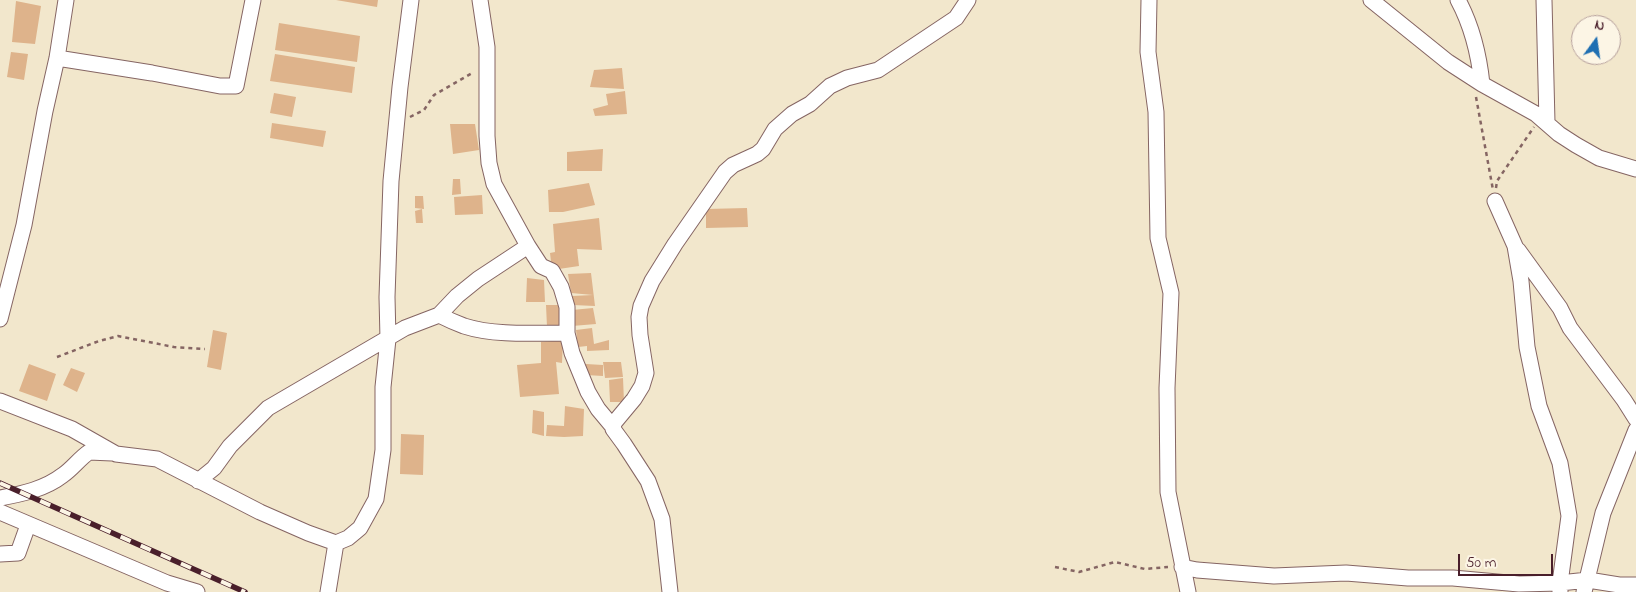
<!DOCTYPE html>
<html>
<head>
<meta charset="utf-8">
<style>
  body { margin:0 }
  #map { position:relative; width:1636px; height:592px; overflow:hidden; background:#f2e7cc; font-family:"Indie Flower",sans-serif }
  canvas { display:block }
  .north { position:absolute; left:1571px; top:15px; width:50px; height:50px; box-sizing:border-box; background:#fcf5e5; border:1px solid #b59f9b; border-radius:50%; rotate:14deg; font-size:14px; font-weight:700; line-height:20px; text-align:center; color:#4a1f2b }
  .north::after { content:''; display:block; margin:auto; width:18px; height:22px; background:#1f6fb2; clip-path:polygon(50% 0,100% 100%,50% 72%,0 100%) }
  .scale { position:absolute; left:1458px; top:554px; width:95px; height:22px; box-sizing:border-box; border:2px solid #4a1f2b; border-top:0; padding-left:6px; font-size:15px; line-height:18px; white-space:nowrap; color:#4a1f2b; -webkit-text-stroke:4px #fcf5e5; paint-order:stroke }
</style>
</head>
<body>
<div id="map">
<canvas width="1636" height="592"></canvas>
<div class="north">N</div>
<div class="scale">50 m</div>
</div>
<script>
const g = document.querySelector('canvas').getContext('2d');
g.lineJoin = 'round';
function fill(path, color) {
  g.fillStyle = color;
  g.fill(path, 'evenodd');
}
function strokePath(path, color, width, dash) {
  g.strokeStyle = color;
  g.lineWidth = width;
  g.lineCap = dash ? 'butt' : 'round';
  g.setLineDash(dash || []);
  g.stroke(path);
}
fill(new Path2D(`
  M336,0H378L377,7Z
  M16,1L41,6L35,44L12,42Z
  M279,23L360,36L357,62L275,50Z
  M11,52L28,54L24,80L7,77Z
  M275,54L355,67L352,93L270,81Z
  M622,68L624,89L590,87L594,70Z
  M625,91L627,114L595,116L593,109L608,105L606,94Z
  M274,93L296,97L292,117L270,113Z
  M272,123L326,131L323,147L270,138Z
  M450,124H475L479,150L453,154Z
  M603,149L602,171H567V152Z
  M453,179H460L461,194L452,195Z
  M589,183L595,205L563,212H549L548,190Z
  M482,195L483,214L455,215L454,197Z
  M415,196H423L424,209L415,208Z
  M747,208L748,227L706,228V209Z
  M422,209L423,223H416L415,211Z
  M599,218L602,250L577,249L579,266L552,270L550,253L555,252L553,224Z
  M591,273L595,306L573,305L572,296L593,295L571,293L568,274Z
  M527,278L544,280L545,302H526Z
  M546,305H561V328L547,327Z
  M593,308L596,324L572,326V310Z
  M592,328L594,344L609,340V350L587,351V346L578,347L576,330Z
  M213,330L227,333L221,370L207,367Z
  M563,340L562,363L556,362L559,394L520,397L517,365L541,363V342Z
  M603,362H621L623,377L605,378Z
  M29,364L56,374L47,401L19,391Z
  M586,364L603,365V376L586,375Z
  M71,368L85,373L77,392L63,385Z
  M623,378L624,402H610L609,380Z
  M565,406L584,409L583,436L564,437L546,436L547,425L564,426Z
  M533,410L544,412V436L532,433Z
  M401,434L424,435L423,475L400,474Z`), '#deb38b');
const street = new Path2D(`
  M480,0L487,47V136L489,163L494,184L528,246L541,266L552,271L561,287L567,307V333L572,353L588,392L598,409L613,427
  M1149,0L1148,52L1156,112L1158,238L1171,293L1167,388L1168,492L1188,592
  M1371,0L1448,62L1482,84L1536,114L1559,134L1576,145L1599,158L1636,169
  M1458,0C1472,26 1479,55 1482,84
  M1544,0L1547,122
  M57,58L152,73L220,86H236L253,0
  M1518,250L1560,308L1570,328L1624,400L1636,419
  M439,315C447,319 456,323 464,326C495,336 535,333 567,333
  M0,319L24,225L45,111L57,58L66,0
  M0,401L72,429L116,454L157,459L260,512L308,533L336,543L348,538L360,528L376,499L383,450V387L388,339L387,297L391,181L400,87L411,0
  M198,481L214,468L230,446L268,408L405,328L439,315L457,296L478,279L528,246
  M0,498C22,494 45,489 63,475C72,469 80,458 89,452L112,453
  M0,512L167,583L197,592
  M0,554L18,553L28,525
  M1182,567L1197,570L1274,576L1346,573L1408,578H1453L1519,584L1560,583L1569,516L1560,463L1539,406L1527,347L1521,281L1515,246L1495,201
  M328,592L336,543
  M670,592L662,519L648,481L624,444L613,429L614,423L634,399L642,386L646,373L640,335L639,317L641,306L652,281L675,244L725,172L733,165L757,154L763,149L775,129L792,114L810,104L830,86L847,78L878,70L956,18L968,0
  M1560,592V583L1588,580L1619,585H1636
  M1584,592L1603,513L1636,430`);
strokePath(street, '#856563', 17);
strokePath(new Path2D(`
  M1476,97L1493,190
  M410,117L424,110L434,95L474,72
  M1496,188L1497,181L1534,127
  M57,357L99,341L118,336L174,347L205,349
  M1055,567L1079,572L1115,562L1145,569L1168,567`), '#856563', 2.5, [4, 4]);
strokePath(street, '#fff', 15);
const rail = new Path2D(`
  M0,483L245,592`);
strokePath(rail, '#4a1f2b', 5.5);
strokePath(rail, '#fcf5e5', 4, [11]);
</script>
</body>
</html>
